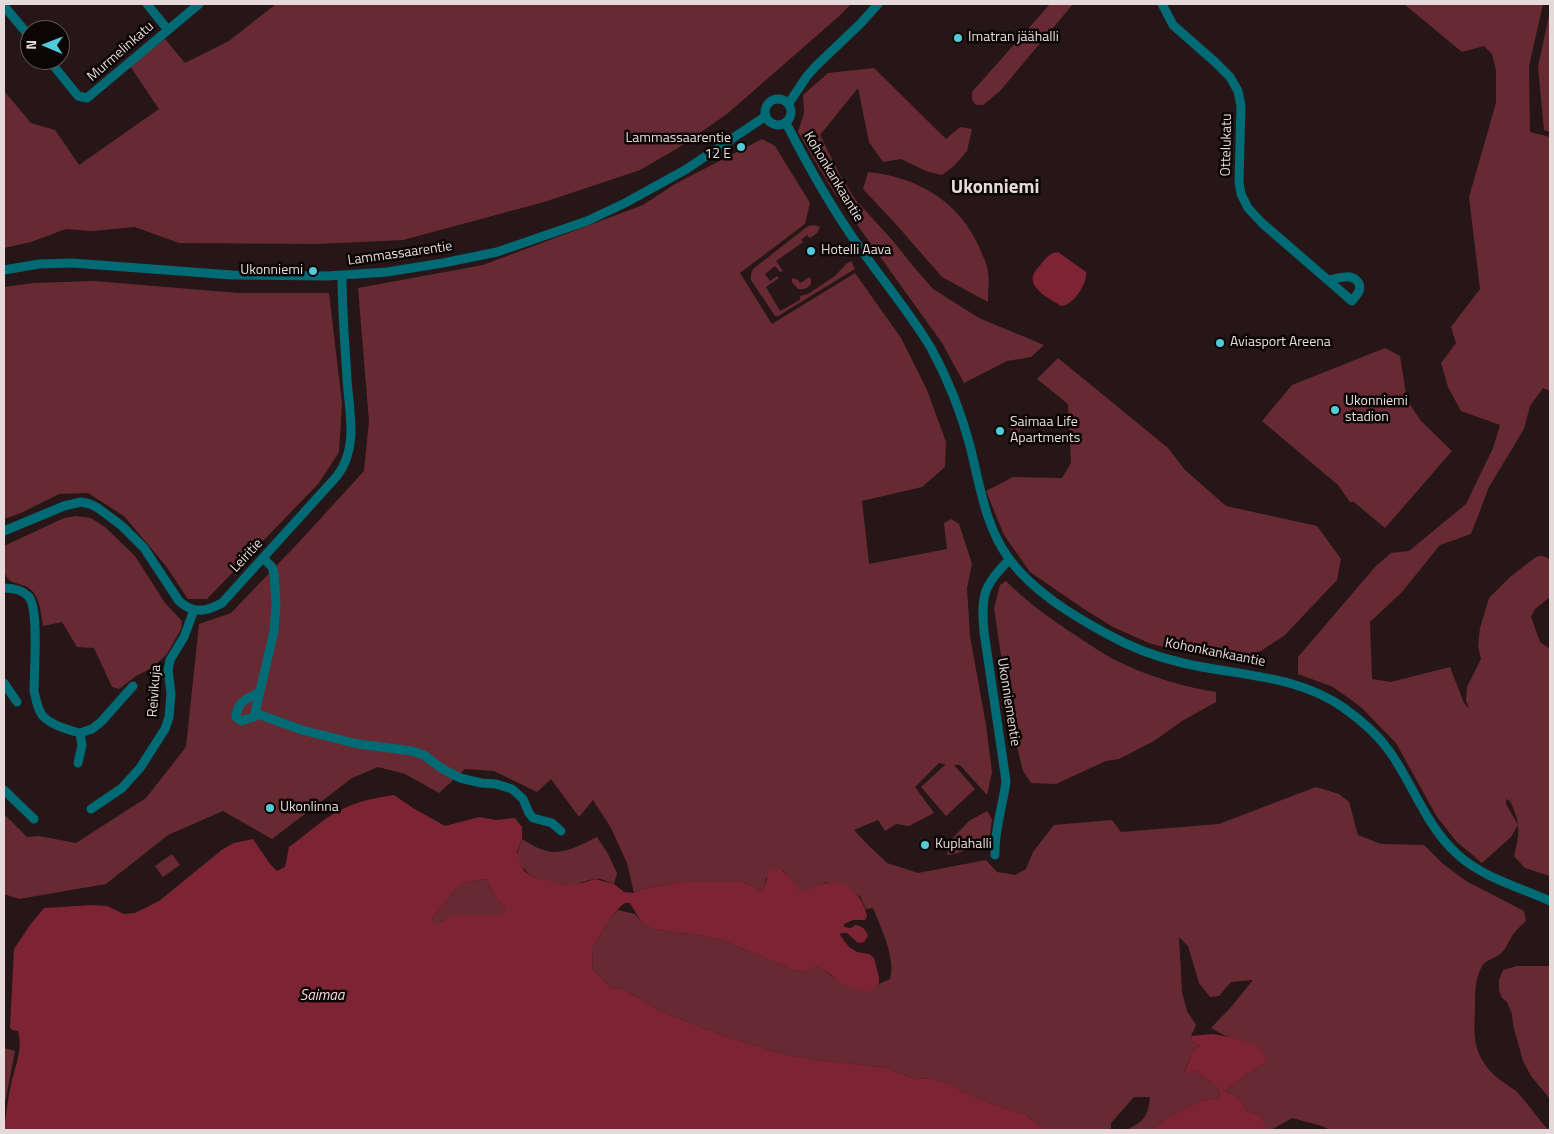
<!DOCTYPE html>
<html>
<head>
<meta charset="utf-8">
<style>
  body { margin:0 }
  #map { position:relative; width:1554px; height:1134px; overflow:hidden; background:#271617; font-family:"Titillium Web",sans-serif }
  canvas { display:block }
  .frame { position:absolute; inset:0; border:5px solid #e5d9d9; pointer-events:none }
  .north { position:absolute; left:20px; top:20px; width:50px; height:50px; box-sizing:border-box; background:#0b0505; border:1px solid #625a5a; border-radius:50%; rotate:271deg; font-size:14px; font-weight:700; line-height:20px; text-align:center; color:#e5d9d9 }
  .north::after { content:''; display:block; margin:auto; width:18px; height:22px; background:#52cbd8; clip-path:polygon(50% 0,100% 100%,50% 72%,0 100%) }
</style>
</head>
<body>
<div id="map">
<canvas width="1554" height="1134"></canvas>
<div class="frame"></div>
<div class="north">N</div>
</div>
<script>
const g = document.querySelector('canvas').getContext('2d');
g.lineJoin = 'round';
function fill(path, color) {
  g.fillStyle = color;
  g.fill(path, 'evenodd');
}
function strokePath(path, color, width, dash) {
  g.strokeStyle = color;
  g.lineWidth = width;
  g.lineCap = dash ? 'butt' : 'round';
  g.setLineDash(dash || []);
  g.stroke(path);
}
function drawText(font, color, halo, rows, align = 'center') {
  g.font = font + ' "Titillium Web",sans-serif';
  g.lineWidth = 5;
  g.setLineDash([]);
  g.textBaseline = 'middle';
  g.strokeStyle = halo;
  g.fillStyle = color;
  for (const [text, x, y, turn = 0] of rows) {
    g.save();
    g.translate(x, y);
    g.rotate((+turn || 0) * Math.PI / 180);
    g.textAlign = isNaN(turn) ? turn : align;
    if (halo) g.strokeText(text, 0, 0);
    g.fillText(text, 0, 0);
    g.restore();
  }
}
fill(new Path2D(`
  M276,4H851L837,18L727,114L678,148L640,170L544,202L403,240L317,244L179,243L135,227L92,231L66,229L31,242L4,248V91L31,123L55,130L79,165L159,109L130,66L165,39L185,63L229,41Z
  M1050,4H1073L1000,91L983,105H976L972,100V92Z
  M1404,4H1543L1529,66L1530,132L1550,137V391L1543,388L1530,406L1524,429L1489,487L1471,534L1440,545L1402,592L1370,622L1372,679L1391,682L1450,667L1464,703L1469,709L1466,700L1467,687L1481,659L1478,646L1480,628L1489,598L1510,577L1536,557C1541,555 1546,556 1550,560V597L1535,609L1531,617L1540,642L1550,649V876L1525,868L1514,856C1520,832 1521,824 1510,801L1506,799V804L1518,825L1511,837L1482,863L1457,842L1437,817L1396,743L1361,707L1333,687L1298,674V657L1375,567L1391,553L1409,551L1466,504L1493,448L1500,425L1461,411L1448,387L1441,363L1456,343L1451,327L1480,289L1469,197L1496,103V70L1492,54L1484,46L1462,52Z
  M1550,11V132L1544,130L1538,67Z
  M874,68L946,139L960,127L972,129L967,151L954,166L942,175L926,171L901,159L883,162L869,142L858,88L820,135L840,175L855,199L893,241L913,266L933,289L979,318L1044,345L1031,357L1007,361L964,383L942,343L833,191L798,132L804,113L803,95L828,73Z
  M762,139L775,146L810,203L805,224L740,273L772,324L855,273L901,338L927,390L946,442L945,467L922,487L862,501L869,564L947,549L944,523L951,519L959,524L972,564L967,588L970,636L986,725L992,772L987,795L960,765H954L975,789L946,816L921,787L946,764L939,763L915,787L934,813L909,826L896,824L885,831L878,820L854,830L868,845L887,863L918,873L986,860L997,872L1015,875L1026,869L1033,852L1054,825L1112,820L1121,832L1219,824L1316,787L1339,794L1349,802L1358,835L1381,844L1424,845L1443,864L1466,881L1524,911L1526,921C1522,925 1518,928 1515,932C1510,937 1508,946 1503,951C1498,958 1486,959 1482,966C1475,978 1475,993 1475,1007C1474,1035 1472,1052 1493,1074C1500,1081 1510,1086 1517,1092C1529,1104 1537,1119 1549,1130H1330L1322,1126L1292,1118L1271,1130H1268L1261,1115L1247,1111L1238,1097L1225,1091L1247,1074L1261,1066L1266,1061C1262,1041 1245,1042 1229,1037C1223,1035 1217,1031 1211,1028L1231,1007L1253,980L1231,982L1219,996L1210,997L1199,983L1188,946L1179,937L1182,992L1187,1011L1196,1025L1191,1036L1192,1042L1200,1046L1193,1050L1184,1073L1195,1071L1215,1085L1220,1092L1219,1097L1200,1101L1172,1115L1151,1130H1126C1144,1122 1148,1116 1150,1097H1134L1111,1123V1130H1046L1024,1114L990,1103L962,1091L952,1084L931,1079L913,1078L887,1068L810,1059L783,1054L725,1036L660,1011L622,988L612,989L592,969L593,947L611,917L618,910L635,914L641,922L651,928L677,933L693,934L722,940L793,970L803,972L817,967L823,969L831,976L875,989L879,984L890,979C896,958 881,928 873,908L866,909L860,896L827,882L808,891H801L795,886L783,870L766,878L764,888L760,890L744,882H681L643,889L634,893L627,863L611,828L593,800L579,817L551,779L537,792L494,771L465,769L439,793L405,774L378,767L352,778L272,839L223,811L168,835L106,884L19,899L4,894V814L27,837L39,836L76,843L146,798L186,747L199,624L231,613L300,541L364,471L369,421L358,288L483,265L643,205L675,184Z
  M868,172C918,177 960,202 980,249C982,255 986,261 987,267C990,277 988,291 988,302L942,277L894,222L863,189Z
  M814,225L820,227L817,233L810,238L807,235L801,240L803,242L776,261L783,271L780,272L775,266L765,274L770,281L777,276L779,278L766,287L780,311L800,300V296L808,294L835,276L846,264L851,261L855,269L778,316H775L751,280V274L753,269L808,226Z
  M810,277C814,286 806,290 798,289L792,282V278L798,280L800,283Z
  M94,281L239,293H329L342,403L339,452L319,483L207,599H188L166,566L124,516L88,493L59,494L21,513L4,519V287L34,283Z
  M1385,348L1400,356L1407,400L1421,421L1452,451L1385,528L1354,502H1350L1338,485L1262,421L1292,385Z
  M1058,358L1168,448L1185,470L1226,506L1317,526L1341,559L1337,580L1285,635L1261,651L1229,660L1185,653L1149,643L1113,627L1084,609L1030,572L1004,535L986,491L1013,477L1062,478L1071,463L1068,404L1037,379Z
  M1019,421L1021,423C1020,432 1020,436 1011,438L1009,422Z
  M76,516L91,518L105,527L135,556L165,603L182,621L181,629L167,654L152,668L136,676L119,689L112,687L94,648L77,647L62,622L43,626C41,613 40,594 27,587C18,582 9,585 5,573C2,566 4,554 4,546L64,518Z
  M1006,581C1025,600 1044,614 1066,629C1086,642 1106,657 1128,666C1156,679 1186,687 1216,692V702L1182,721L1154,741L1119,759L1106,761L1056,784L1031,783L1023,771L1014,735L1002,662L994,608L1000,585Z
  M987,811L992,819L990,835C977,844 963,854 947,855L949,842L969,821Z
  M597,837L608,854L617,873L614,884C608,882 601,878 595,879C585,880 576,886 565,885C547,884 514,874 518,850C519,847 521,843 522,839C529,843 536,848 544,850C560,857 583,844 597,837Z
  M172,854L180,865L163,877L155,866Z
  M486,879L497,899L505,909L502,915H479L443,920L436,925L432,919L456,889L467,882Z
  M1517,966H1550V1099L1531,1076L1523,1061L1513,1025L1512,1014L1507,1002L1502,998L1499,990V980L1503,970Z
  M4,1048L15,1051L4,1108Z`), '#682a32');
fill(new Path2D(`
  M1058,252L1086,272C1088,283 1073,306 1061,306C1052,300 1029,289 1033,276C1034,271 1039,267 1042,263C1047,257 1050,253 1058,252Z
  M394,795L413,808L445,826L479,817L496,820L515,818L522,827V839L517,851L520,862L524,871L536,878L563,885L582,883L595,879L614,884L624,892L634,893L643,889L681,882H744L760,890L764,888L769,871C769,871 776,868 777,868C784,868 795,886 801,891C811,891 817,885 827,883C847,877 865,899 867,917L865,920H853L844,924V927L851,928L855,925C862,926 866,929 868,936L864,942L858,943L847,933H841L840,935L849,947L857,952L869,954L874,958L879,977V984L875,989L868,992L856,990L844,985L823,969L817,967L803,972L793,970L722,940L693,934L677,933L651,928L641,922L630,903H625L621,906L611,917L593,947L592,969L612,989L622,988L660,1011L725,1036L783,1054L810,1059L887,1068L913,1078L931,1079L952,1084L962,1091L990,1103L1024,1114L1046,1130H4C6,1114 8,1097 12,1080C16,1064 23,1048 18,1031L12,1030L10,1027L14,949L30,925L44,908L93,905L107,906L124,914L135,913L159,901L223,849L234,843L253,839L270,864L277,871L285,867L289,847C303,837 316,825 330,816C350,803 372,798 394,795ZM486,879L497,899L505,909L502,915H454L436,924L432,919L456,889L467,882Z
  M1212,1034C1227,1037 1256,1039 1264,1053C1266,1056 1266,1059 1266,1061L1261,1066L1247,1074L1225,1091L1238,1097L1247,1111L1261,1115L1268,1130H1151L1172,1115L1200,1101L1219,1097L1220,1092L1215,1085L1195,1071L1184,1074L1193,1050L1200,1046L1192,1042L1191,1036Z`), '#7d2434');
strokePath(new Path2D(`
  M147,4L168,30
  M1162,4L1173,25L1215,62L1230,77L1238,91L1241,106L1239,182L1241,194L1248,208L1262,223L1352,301C1354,298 1358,294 1359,291C1362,282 1354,276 1345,277C1340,277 1334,279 1329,280
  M4,6L30,37
  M49,60L78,96L87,98L199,4
  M765 112a13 13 0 1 1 26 0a13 13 0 1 1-26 0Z
  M789,103L807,76L816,66L861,23L878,4
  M786,123C808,166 832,209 860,248C884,282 910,313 931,348C948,379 961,412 970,446C980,485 985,527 1010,560C1034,592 1072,615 1107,634C1130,647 1156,657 1183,663C1237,676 1296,674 1344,708C1361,720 1378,735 1390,752C1413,785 1427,827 1457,854C1483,878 1519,887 1550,901
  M4,270L39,264L72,263L232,275L327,276L387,272L443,263L497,252L587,221L625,203L685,170L766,116
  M4,531L64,506L81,502L90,504L98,508L122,526L144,548L179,601C193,614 206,612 222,603L337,476C359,447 349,412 347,379C345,345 342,310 342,276
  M4,588C12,588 23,590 29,597C39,609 34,672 34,691C36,699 37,708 42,715C50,725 68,730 80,733L82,745L78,763
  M4,683L17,702
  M260,692C247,699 237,701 236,717L241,721L254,717L274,631L276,605L274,574L272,567L263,558
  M255,713L302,730L358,744L412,751L424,755L441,768L460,778L481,783L496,784L512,789L523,799L529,813L533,818L552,823L561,831
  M80,733L92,729L101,722L133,686
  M4,790L34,819
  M91,809L122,788L140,768L165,729L169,717L171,693L168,670L170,660L184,637L194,610
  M995,855C994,830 1003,806 1006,781L984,632C981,595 983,586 1009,560`), '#006b74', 9);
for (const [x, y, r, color] of [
  [958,38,5,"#52cbd8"],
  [741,147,5,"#52cbd8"],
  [811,251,5,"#52cbd8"],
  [313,271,5,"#52cbd8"],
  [1220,343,5,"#52cbd8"],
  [1335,410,5,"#52cbd8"],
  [1000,431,5,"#52cbd8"],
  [270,808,5,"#52cbd8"],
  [925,845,5,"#52cbd8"]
]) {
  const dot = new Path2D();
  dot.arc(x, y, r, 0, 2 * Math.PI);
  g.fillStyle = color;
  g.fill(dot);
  strokePath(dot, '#0b0505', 2);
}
drawText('14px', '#e5d9d9', '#0b0505', [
  ["Imatran jäähalli",968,38],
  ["Lammassaarentie",731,139,"right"],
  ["12 E",731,155,"right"],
  ["Hotelli Aava",821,251],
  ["Ukonniemi",303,271,"right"],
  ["Aviasport Areena",1230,343],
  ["Ukonniemi",1345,402],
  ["stadion",1345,418],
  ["Saimaa Life",1010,423],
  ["Apartments",1010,439],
  ["Ukonlinna",280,808],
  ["Kuplahalli",935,845]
], 'left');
drawText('14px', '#e5d9d9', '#0b0505', [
  ["Murmelinkatu",121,52,-41],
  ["Ottelukatu",1227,145,-89],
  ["Kohonkankaantie",833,177,59],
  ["Lammassaarentie",400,254,-8],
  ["Leiritie",247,556,-47],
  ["Kohonkankaantie",1215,653,11],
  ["Reivikuja",155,691,-86],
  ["Ukonniementie",1008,702,81]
]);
drawText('italic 15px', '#f4d9da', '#0b0505', [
  ["Saimaa",322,996]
]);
drawText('bold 19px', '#e5d9d9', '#0b0505', [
  ["Ukonniemi",995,188]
]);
</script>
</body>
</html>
